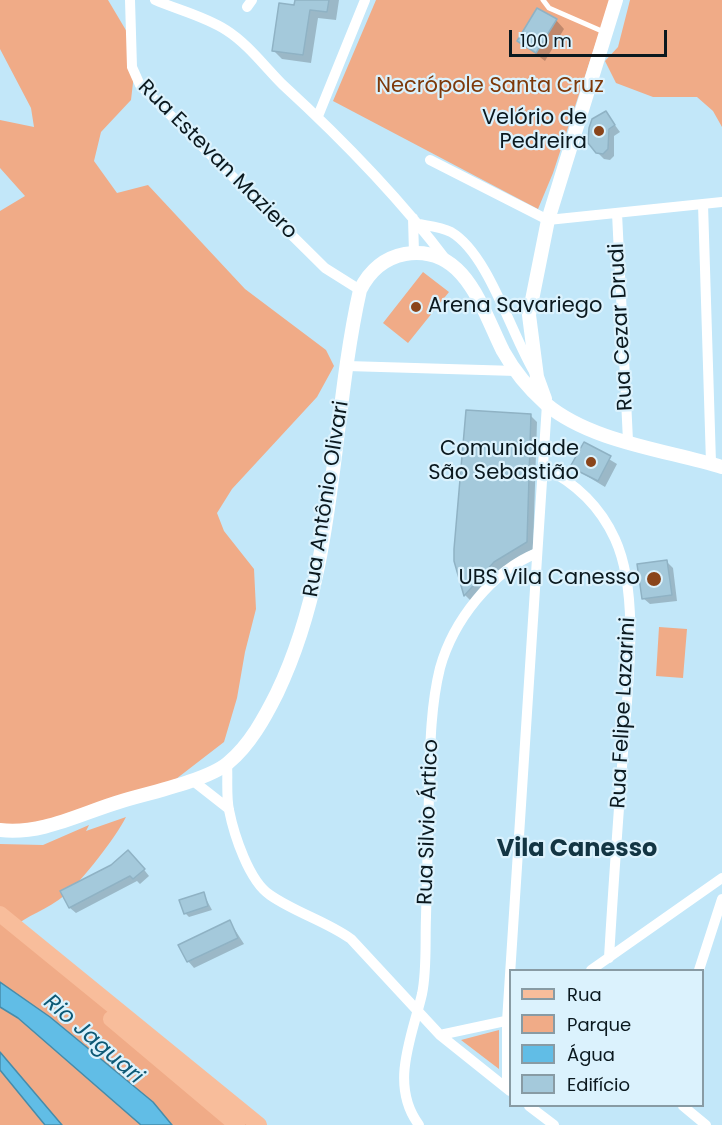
<!DOCTYPE html>
<html>
<head>
<meta charset="utf-8">
<style>
  body { margin:0 }
  #map { position:relative; width:722px; height:1125px; overflow:hidden; background:#c2e7f9; font-family:Poppins,sans-serif }
  canvas { display:block }
  .legend { position:absolute; left:509px; top:969px; width:195px; height:138px; box-sizing:border-box; background:#dbf2fd; border:2px solid #889ba4; margin:0; padding:8px 10px; list-style:none; font-size:18px; color:#0b191f }
  .legend li { display:flex; align-items:center; gap:12px; height:30px }
  .legend b { width:30px; border:2px solid #889ba4 }
  .scale { position:absolute; left:509px; top:30px; width:158px; height:27px; box-sizing:border-box; border:3px solid #0b191f; border-top:0; padding-left:8px; font-size:18px; line-height:21px; white-space:nowrap; color:#0b191f; -webkit-text-stroke:4px #dbf2fd; paint-order:stroke }
</style>
</head>
<body>
<div id="map">
<canvas width="722" height="1125"></canvas>
<ul class="legend">
<li><b style="height:8px;background:#f8bd9b"></b>Rua</li>
<li><b style="height:16px;background:#f0ab87"></b>Parque</li>
<li><b style="height:16px;background:#61bde6"></b>Água</li>
<li><b style="height:16px;background:#a4c9db"></b>Edifício</li>
</ul>
<div class="scale">100 m</div>
</div>
<script>
const g = document.querySelector('canvas').getContext('2d');
g.lineJoin = 'round';
function fill(path, color) {
  g.fillStyle = color;
  g.fill(path, 'evenodd');
}
function strokePath(path, color, width, dash) {
  g.strokeStyle = color;
  g.lineWidth = width;
  g.lineCap = dash ? 'butt' : 'round';
  g.setLineDash(dash || []);
  g.stroke(path);
}
function drawText(font, color, halo, rows, align = 'center') {
  g.font = font + ' Poppins,sans-serif';
  g.lineWidth = 4.5;
  g.setLineDash([]);
  g.textBaseline = 'middle';
  g.strokeStyle = halo;
  g.fillStyle = color;
  for (const [text, x, y, turn = 0] of rows) {
    g.save();
    g.translate(x, y);
    g.rotate((+turn || 0) * Math.PI / 180);
    g.textAlign = isNaN(turn) ? turn : align;
    if (halo) g.strokeText(text, 0, 0);
    g.fillText(text, 0, 0);
    g.restore();
  }
}
fill(new Path2D(`
  M0,0H108L127,32L136,57L131,100L101,132L94,161L117,193L148,185L245,289L326,350L334,366L317,397L232,489L217,513L224,531L254,569L256,609L245,652L237,698L224,742L176,779L52,824L0,831V211L25,196L0,168V120L34,127L31,108L0,49Z
  M376,0H610L553,173L538,209L333,101Z
  M630,0H722V127L713,111L697,97H653L616,83L605,61L618,47Z
  M423,272L449,292L408,343L383,323Z
  M659,627L687,629L683,678L656,676Z
  M126,817C116,837 82,881 65,895C47,910 27,915 11,929L254,1125H0V844L43,845L89,825L86,831Z
  M499,1030V1069L461,1040Z`), '#f0ab87');
const water = new Path2D(`
  M0,982L50,1017L153,1102L172,1125H141L18,1018L0,1007Z
  M0,1052L62,1125H45L0,1070Z`);
fill(water, '#61bde6');
strokePath(water, '#478caa', 1.5);
fill(new Path2D(`
  M297,0H339L336,20L318,18L311,63L282,59L273,50Z
  M556,20L564,29L545,61L519,41Z
  M606,113L620,132L614,136V156L610,160L604,159L597,152Z
  M530,415L537,422L533,549L500,569L471,601L465,595L456,561Z
  M584,444L617,464L605,487L572,467Z
  M667,562L673,568L677,601L650,604L643,598Z
  M134,857L149,876L140,884L137,881L76,913L70,908L62,892Z
  M203,893L212,910L189,917L185,913Z
  M230,922L244,944L194,968L188,961Z`), '#0003');
const building = new Path2D(`
  M295,0H329L327,12L310,10L303,55L272,51L279,3L294,5Z
  M537,8L557,19L536,53L517,41Z
  M606,111L615,125L609,129L608,149L603,154L596,153L588,143L589,128L592,119Z
  M466,410L531,414L527,542L494,562L464,596L454,561V549Z
  M584,442L611,456L598,481L570,467Z
  M667,560L672,595L642,599L637,564Z
  M128,850L145,869L133,879L130,876L69,908L60,891L111,865Z
  M204,892L208,906L184,914L179,900Z
  M230,920L238,938L187,962L178,945Z`);
fill(building, '#a4c9db');
strokePath(building, '#8fb2c4', 1.5);
strokePath(new Path2D(`
  M543,0L549,8L604,32`), '#fff', 5);
strokePath(new Path2D(`
  M130,0L132,67L140,85L325,268L360,290
  M155,0C178,10 204,16 226,30C248,44 264,66 282,84C342,139 398,196 447,261
  M247,7L252,0
  M318,116L365,0
  M430,160L548,220L722,202
  M703,204L711,463
  M617,213L628,441
  M413,218L414,253
  M419,224C430,226 441,227 451,232C489,254 512,337 536,375
  M347,366L516,371
  M543,467C576,483 600,506 615,539C641,596 627,691 623,753C618,821 613,889 609,958
  M227,764C228,779 226,796 229,810C234,835 249,881 270,895C296,913 326,921 351,939L440,1035L510,1091
  M192,780L229,809
  M591,970L722,878
  M699,970L722,899
  M440,1035L510,1020
  M507,1088V1021L547,404
  M529,1106L554,1125
  M683,1106L706,1125
  M419,1125C389,1085 412,1037 422,994C427,970 425,942 426,917C427,876 428,835 429,794C430,753 430,708 440,668C453,621 492,571 537,553`), '#fff', 10);
strokePath(new Path2D(`
  M545,399L537,377L529,315L548,220L616,0
  M0,830C43,835 81,813 122,801C149,793 208,780 228,763C250,745 265,717 277,693C338,566 330,424 360,290C369,272 384,258 405,254C465,244 482,309 503,351C514,371 529,389 546,404C591,442 666,450 722,467`), '#fff', 14);
strokePath(new Path2D(`
  M0,914L259,1125
  M111,1019L237,1125`), '#f8bd9b', 16);
for (const [x, y, r, color] of [
  [599,131,6,"#8a451b"],
  [416,307,6,"#8a451b"],
  [591,462,6,"#8a451b"],
  [654,579,8,"#8a451b"]
]) {
  const dot = new Path2D();
  dot.arc(x, y, r, 0, 2 * Math.PI);
  g.fillStyle = color;
  g.fill(dot);
  strokePath(dot, '#dbf2fd', 2);
}
drawText('21px', '#7d390a', '#dbf2fd', [
  ["Necrópole Santa Cruz",490,87]
]);
drawText('21px', '#0b191f', '#dbf2fd', [
  ["Velório de",587,119],
  ["Pedreira",587,143],
  ["Arena Savariego",428,307,"left"],
  ["Comunidade",579,450],
  ["São Sebastião",579,474],
  ["UBS Vila Canesso",640,579]
], 'right');
drawText('21px', '#0b191f', '#dbf2fd', [
  ["Rua Estevan Maziero",217,160,45],
  ["Rua Cezar Drudi",622,327,-93],
  ["Rua Antônio Olivari",327,499,-81],
  ["Rua Felipe Lazarini",624,713,-87],
  ["Rua Silvio Ártico",429,822,-88]
]);
drawText('italic 22px', '#0d5975', '#dbf2fd', [
  ["Rio Jaguari",93,1040,41]
]);
drawText('bold 24px', '#133543', '#dbf2fd', [
  ["Vila Canesso",577,850]
]);
</script>
</body>
</html>
